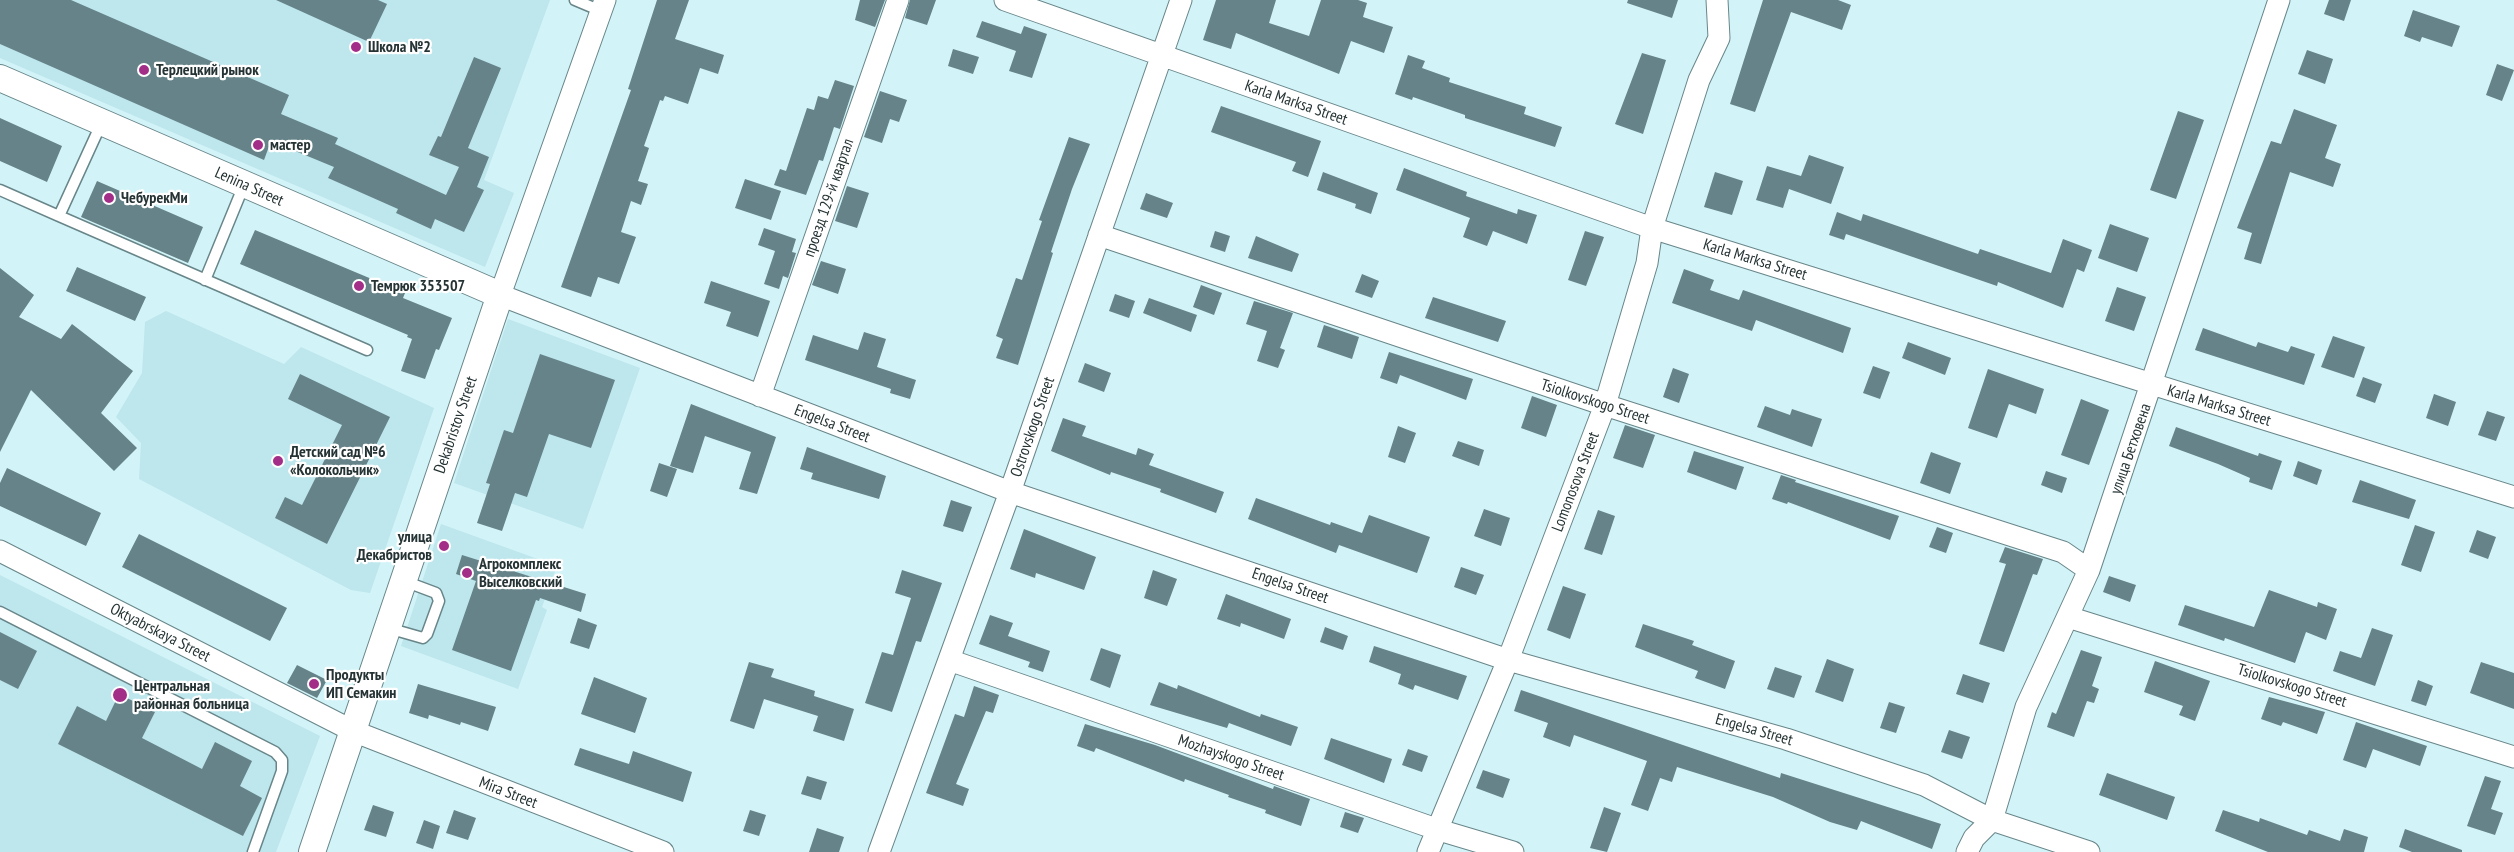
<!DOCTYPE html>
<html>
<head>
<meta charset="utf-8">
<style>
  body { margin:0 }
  canvas { display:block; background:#d2f3f7 }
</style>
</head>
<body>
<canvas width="2514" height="852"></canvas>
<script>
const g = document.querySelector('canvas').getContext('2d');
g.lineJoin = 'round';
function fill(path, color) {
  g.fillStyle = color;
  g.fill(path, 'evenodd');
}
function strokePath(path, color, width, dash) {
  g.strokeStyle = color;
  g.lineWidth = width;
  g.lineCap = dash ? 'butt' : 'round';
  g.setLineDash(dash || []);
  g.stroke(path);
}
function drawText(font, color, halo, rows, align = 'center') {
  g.font = font + ' "PT Sans Narrow",sans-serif';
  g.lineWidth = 4.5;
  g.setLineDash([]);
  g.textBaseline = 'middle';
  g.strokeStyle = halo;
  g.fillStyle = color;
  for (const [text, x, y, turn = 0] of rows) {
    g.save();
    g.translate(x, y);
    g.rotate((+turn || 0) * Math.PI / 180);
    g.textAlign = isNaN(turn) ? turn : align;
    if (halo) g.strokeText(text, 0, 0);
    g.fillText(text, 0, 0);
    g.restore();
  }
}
fill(new Path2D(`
  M0,0H550L484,180L514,193L485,267L0,58Z
  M166,311L284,364L301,347L434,408L370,593L351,590L139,479L141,443L116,417L142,373L145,322Z
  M508,319L640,368L583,529L454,483Z
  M441,524L557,566L542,607L547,610L518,689L401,646Z
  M0,575L320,736L276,852H0Z`), '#bde7ed');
fill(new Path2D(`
  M0,0H71L289,95L281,114L338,138L335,144L446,195L459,167L429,155L438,136L441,137L474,57L501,68L468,148L489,157L477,187L484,190L464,232L435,219L431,229L396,213L398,209L328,178L334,167L271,141L264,160L0,44Z
  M276,0H378L387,4L369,42Z
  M657,0H689L675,39L724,55L718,74L700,68L688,104L665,96L663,101L660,100L644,146L649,148L638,181L648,184L641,205L631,201L621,232L636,237L619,284L598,277L591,297L561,287L631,90L628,89Z
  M860,0H885L875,27L855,20Z
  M910,0H936L927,25L905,18Z
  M1216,0H1276L1269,23L1309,36L1321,0H1358L1367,3L1363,17L1393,27L1384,53L1351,41L1339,74L1236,33L1231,49L1203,40Z
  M1628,0H1678L1672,18L1627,3Z
  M1763,0H1838L1851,5L1842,30L1791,12L1755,112L1730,104Z
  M2329,0H2351L2344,21L2324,14Z
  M2413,10L2460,26L2452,47L2422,37L2420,42L2404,36Z
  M982,21L1021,34L1024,26L1047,34L1032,78L1009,71L1016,51L976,37Z
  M953,49L979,57L973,74L948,66Z
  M2307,50L2333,59L2325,84L2298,74Z
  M1642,53L1666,60L1643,134L1615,124Z
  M1408,55L1425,61L1422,68L1450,78L1449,82L1526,107L1524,114L1562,127L1555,147L1465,118V115L1413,97L1412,100L1395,94Z
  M2497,64L2514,70L2502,101L2486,95Z
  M835,80L854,86L840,129L834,127L823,161L819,160L806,195L774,185L780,169L786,171L807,108L814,110L818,96L828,99Z
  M880,91L907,100L899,122L890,119L882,143L864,137Z
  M1221,106L1321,141L1308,177L1292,171L1296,162L1211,132Z
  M2294,109L2337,125L2325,158L2341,164L2333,187L2290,172L2261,264L2244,259L2252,233L2237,228L2271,141L2281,144Z
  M2178,111L2204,120L2176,199L2150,190Z
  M0,118L62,146L47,182L0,161Z
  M1069,137L1090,144L1072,189L1051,252L1053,253L1018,365L996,358L1003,339L996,336L1016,278L1022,280L1042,221L1039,220Z
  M1809,155L1844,167L1831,204L1789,189L1783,208L1756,200L1767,166L1801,176Z
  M1404,168L1467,192L1466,196L1517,214L1518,209L1537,215L1527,244L1493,231L1487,246L1463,237L1470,218L1396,190Z
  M1323,172L1378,193L1371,214L1355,208L1356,204L1317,190Z
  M1715,172L1743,181L1732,215L1704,207Z
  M745,179L781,191L771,220L735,208Z
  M97,181L203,227L188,263L81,217Z
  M847,186L869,193L857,228L835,221Z
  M1146,193L1173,203L1167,218L1140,209Z
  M1837,212L1861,221L1863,214L1978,254L1980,249L2051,273L2063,239L2092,250L2084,272L2077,269L2063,308L1998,282L1997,286L1846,234L1844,240L1829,235Z
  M2110,224L2149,238L2137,272L2098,258Z
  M764,228L796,239L792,252L796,253L788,278L783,276L779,289L764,284L775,251L758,245Z
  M255,230L405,293L403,298L452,318L439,350L436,349L425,379L401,371L412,339L407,337L408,335L240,264Z
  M1215,231L1230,236L1225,252L1210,247Z
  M1585,231L1604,237L1586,286L1568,280Z
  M1256,236L1299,254L1292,272L1248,258Z
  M821,261L846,269L838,294L812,285Z
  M77,267L146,297L135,321L66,291Z
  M0,268L34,295L19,317L61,339L72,324L133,371L101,413L137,448L114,471L31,390L0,452Z
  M1684,269L1714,280L1710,290L1739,300L1743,290L1851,328L1843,353L1756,320L1752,331L1672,303Z
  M1362,274L1379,281L1372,298L1355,292Z
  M711,281L770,301L758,337L726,326L731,312L704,303Z
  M1201,285L1222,293L1214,315L1193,307Z
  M2117,287L2146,297L2134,331L2105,321Z
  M1115,294L1135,301L1129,318L1109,311Z
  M1433,297L1506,321L1498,342L1425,318Z
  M1149,298L1197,315L1191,332L1143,313Z
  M1254,301L1293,313L1280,348L1285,350L1278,368L1257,361L1267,331L1246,324Z
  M1324,325L1359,337L1352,359L1317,347Z
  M2203,328L2256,347L2258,342L2288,352L2291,346L2315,354L2304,385L2195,350Z
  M864,332L886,339L877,367L916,380L910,399L890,393L891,389L805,360L813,335L858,350Z
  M2333,336L2365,347L2354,378L2321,367Z
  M1908,342L1951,358L1945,375L1902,358Z
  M1389,352L1473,379L1466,400L1400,375L1397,384L1380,378Z
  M540,354L615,380L591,448L549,434L527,497L515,493L502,531L477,523L490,484L486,483L504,430L513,433Z
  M1085,363L1111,373L1104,392L1078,382Z
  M1873,366L1890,372L1880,399L1863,393Z
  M1673,368L1689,374L1679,403L1663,397Z
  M1988,369L2044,389L2036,414L2009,404L1997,438L1968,428Z
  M300,374L390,417L327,544L275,518L285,497L302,505L342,425L288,399Z
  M2363,377L2382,384L2375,403L2356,396Z
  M2434,394L2456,402L2448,426L2426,418Z
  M1532,396L1557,405L1546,437L1521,428Z
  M2081,399L2109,410L2089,465L2061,455Z
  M691,404L776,437L757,494L739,489L751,452L705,436L693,473L670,466Z
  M1765,406L1790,415L1792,409L1822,419L1812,447L1757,427Z
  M2487,411L2505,417L2496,441L2478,435Z
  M1063,418L1086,426L1082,436L1136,455L1138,448L1154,454L1149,465L1224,492L1216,513L1160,492L1161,489L1111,472L1110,475L1051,451Z
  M1625,425L1655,435L1643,468L1613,458Z
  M1398,426L1416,433L1405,463L1388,457Z
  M2176,427L2258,456L2259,453L2282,461L2272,490L2249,482L2250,478L2218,464L2169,446Z
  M1458,441L1484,450L1479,466L1452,456Z
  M807,447L886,476L879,499L811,479L813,473L800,469Z
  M1694,451L1744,467L1736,490L1687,472Z
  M1931,452L1961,463L1950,494L1920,483Z
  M2298,461L2322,470L2317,485L2293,476Z
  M659,463L677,469L667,497L650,491Z
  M7,468L101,513L86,546L0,506V483Z
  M2046,471L2067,478L2062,493L2041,485Z
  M1781,475L1796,480L1795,482L1899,516L1890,540L1788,502L1787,504L1772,499Z
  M2360,480L2416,500L2409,519L2352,502Z
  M1256,498L1330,525L1331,522L1362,533L1369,515L1430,537L1417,573L1339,545L1336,553L1248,519Z
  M951,500L972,507L963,532L943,526Z
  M1484,509L1510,518L1501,546L1474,536Z
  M1598,510L1615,516L1602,555L1584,549Z
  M2415,525L2435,532L2421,572L2401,565Z
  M1937,527L1953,533L1946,553L1929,547Z
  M1024,529L1096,557L1084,590L1036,573L1035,578L1010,569Z
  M2477,530L2496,537L2488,559L2469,552Z
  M139,534L287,608L270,641L122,567Z
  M2005,547L2043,559L2037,575L2033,574L2004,652L1979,644L2006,564L1999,562Z
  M462,555L586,594L581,612L540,598L539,601L536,600L511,671L452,650L476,581L456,574Z
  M1461,567L1484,575L1476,595L1454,587Z
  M902,570L942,583L921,642L916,641L892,712L865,703L882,652L893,655L911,598L895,593Z
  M1153,570L1177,579L1167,606L1144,598Z
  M2109,576L2136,585L2130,602L2103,592Z
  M1563,586L1586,594L1570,639L1547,630Z
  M2269,590L2317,607L2318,602L2337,609L2326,640L2306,632L2295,663L2225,638L2224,641L2178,625L2185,605L2254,627Z
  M1226,594L1291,619L1284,639L1241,623L1240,627L1217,619Z
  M990,615L1013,623L1008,636L1050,651L1043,672L1028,667L1030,662L979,644Z
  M578,618L597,625L589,649L570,643Z
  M1643,624L1694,641L1692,645L1735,661L1725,689L1695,678L1698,671L1635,647Z
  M1325,627L1348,636L1343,650L1320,642Z
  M2372,628L2393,635L2375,686L2333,671L2340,651L2361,658Z
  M0,632L37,651L18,689L0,680Z
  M1374,646L1467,676L1458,700L1415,685L1413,690L1398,684L1401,674L1369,662Z
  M1101,648L1121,655L1110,688L1090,680Z
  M2081,650L2102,657L2092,686L2099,689L2094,703L2087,701L2074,737L2047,727L2052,712L2056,714Z
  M1827,659L1854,669L1843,702L1815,692Z
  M2155,661L2210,681L2195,721L2179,715L2183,706L2144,692Z
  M749,662L774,669L771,677L815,691L814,696L854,709L844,741L813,731L818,716L764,699L754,729L730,721Z
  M2481,662L2514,673V709L2470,693Z
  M297,665L327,680L317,698L287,683Z
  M1775,667L1802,676L1794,698L1767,689Z
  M1963,674L1990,683L1983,703L1956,694Z
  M594,677L647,698L635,733L581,714Z
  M2418,680L2433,686L2426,706L2411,701Z
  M1159,682L1177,689L1178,685L1260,717L1261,714L1298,727L1291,746L1229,723L1227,728L1150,705Z
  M418,684L496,707L488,731L461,722L460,725L429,715L428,719L409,713Z
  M974,686L999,695L993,713L986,711L956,784L969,789L963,806L926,793L955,714L964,717Z
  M1521,690L1780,778L1781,773L1941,824L1932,849L1861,821L1857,830L1830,822L1773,797L1677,767L1672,782L1660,778L1648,811L1631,805L1647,761L1574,735L1570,747L1543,737L1548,723L1514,711Z
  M119,694L155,712L142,738L202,769L215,742L252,761L240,786L262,798L243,836L58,744L77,706L106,721Z
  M2269,697L2325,712L2317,734L2283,722L2281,726L2261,719Z
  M1889,702L1905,707L1896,733L1880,728Z
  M2356,722L2427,746L2420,766L2373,749L2366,768L2343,760Z
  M1085,724L1155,745L1273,789L1274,786L1310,799L1301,826L1265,813L1266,810L1228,797L1229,795L1185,779L1184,782L1096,748L1094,752L1077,746Z
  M1949,730L1970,737L1962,759L1941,752Z
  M1331,738L1392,759L1384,783L1324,759Z
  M580,748L629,764L633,751L692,772L683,802L574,765Z
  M1408,749L1428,756L1422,772L1402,765Z
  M1483,770L1510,779L1503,798L1476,788Z
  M2107,773L2175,797L2167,820L2099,795Z
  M807,776L827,782L821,800L801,794Z
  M2485,776L2501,781L2491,809L2503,813L2495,835L2467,826Z
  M373,805L394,812L386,837L364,830Z
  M1604,807L1621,813L1607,852L1590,848Z
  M454,810L476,818L468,840L446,833Z
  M750,810L766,815L759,836L743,831Z
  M2223,810L2259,822L2260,818L2307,835L2309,830L2340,841L2344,829L2368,837L2364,852H2268L2215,831Z
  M1345,812L1364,818L1358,833L1340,827Z
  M424,820L440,826L433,849L416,843Z
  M817,828L844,837L839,852H809Z
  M2405,829L2462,850V852H2412L2399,847Z`), '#658388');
const service = new Path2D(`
  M575,0L601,11
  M0,190L59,216L102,122
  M59,216L367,350
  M205,280L244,185
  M0,612L275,752L282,760V771L253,852
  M388,628L423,638L427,634L439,601L436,593L404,581`);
const minor = new Path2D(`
  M605,0L500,295L1010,492L1508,660L1786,739L1924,785L1992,820L2089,852
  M1005,0L1652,228L2514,497
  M1099,235L1605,405L2063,552L2089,570
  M760,396L898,0
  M0,551L353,731L663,852
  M2068,617L2514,757
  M949,660L1439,830L1513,852
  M879,852L1010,492L1181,0
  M1428,852L1508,660L1605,405L1647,263L1652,228L1699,80L1719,38L1717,0
  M1967,852L1974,838L1992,820L2026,707L2089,570L2279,0`);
const tertiary = new Path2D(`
  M0,78L500,295L312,852`);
strokePath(service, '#68868a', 13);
strokePath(minor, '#68868a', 23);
strokePath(tertiary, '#68868a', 28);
strokePath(service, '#fff', 10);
strokePath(minor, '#fff', 21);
strokePath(tertiary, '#fff', 26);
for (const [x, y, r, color] of [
  [356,47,6,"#a32e88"],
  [144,70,6,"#a32e88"],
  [258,145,6,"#a32e88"],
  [109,198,6,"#a32e88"],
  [359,286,6,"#a32e88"],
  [278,461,6,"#a32e88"],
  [444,546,6,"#a32e88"],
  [467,573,6,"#a32e88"],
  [314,684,6,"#a32e88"],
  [120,695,8,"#a32e88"]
]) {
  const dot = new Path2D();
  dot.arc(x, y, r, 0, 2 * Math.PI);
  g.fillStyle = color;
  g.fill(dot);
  strokePath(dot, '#fff', 2);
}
drawText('bold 16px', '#263334', '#fff', [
  ["Школа №2",368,47],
  ["Терлецкий рынок",156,70],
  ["мастер",270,145],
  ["ЧебурекМи",121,198],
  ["Темрюк 353507",371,286],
  ["Детский сад №6",290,452],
  ["«Колокольчик»",290,470],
  ["улица",432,537,"right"],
  ["Декабристов",432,555,"right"],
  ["Агрокомплекс",479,564],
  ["Выселковский",479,582],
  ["Продукты",326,675],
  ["ИП Семакин",326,693],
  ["Центральная",134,686],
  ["районная больница",134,704]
], 'left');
drawText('16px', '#263334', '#fff', [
  ["Karla Marksa Street",1296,103,19],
  ["Lenina Street",249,187,24],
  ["проезд 129-й квартал",829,198,-71],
  ["Karla Marksa Street",1755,260,17],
  ["Tsiolkovskogo Street",1595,402,18],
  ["Karla Marksa Street",2219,406,17],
  ["Engelsa Street",832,424,21],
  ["Dekabristov Street",456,425,-71],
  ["Ostrovskogo Street",1033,427,-71],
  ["улица Бетховена",2131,449,-71],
  ["Lomonosova Street",1576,482,-69],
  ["Engelsa Street",1290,586,19],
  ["Oktyabrskaya Street",160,633,27],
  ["Tsiolkovskogo Street",2292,686,17],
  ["Engelsa Street",1754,730,16],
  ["Mozhayskogo Street",1231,758,19],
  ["Mira Street",508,793,21]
]);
</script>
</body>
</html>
